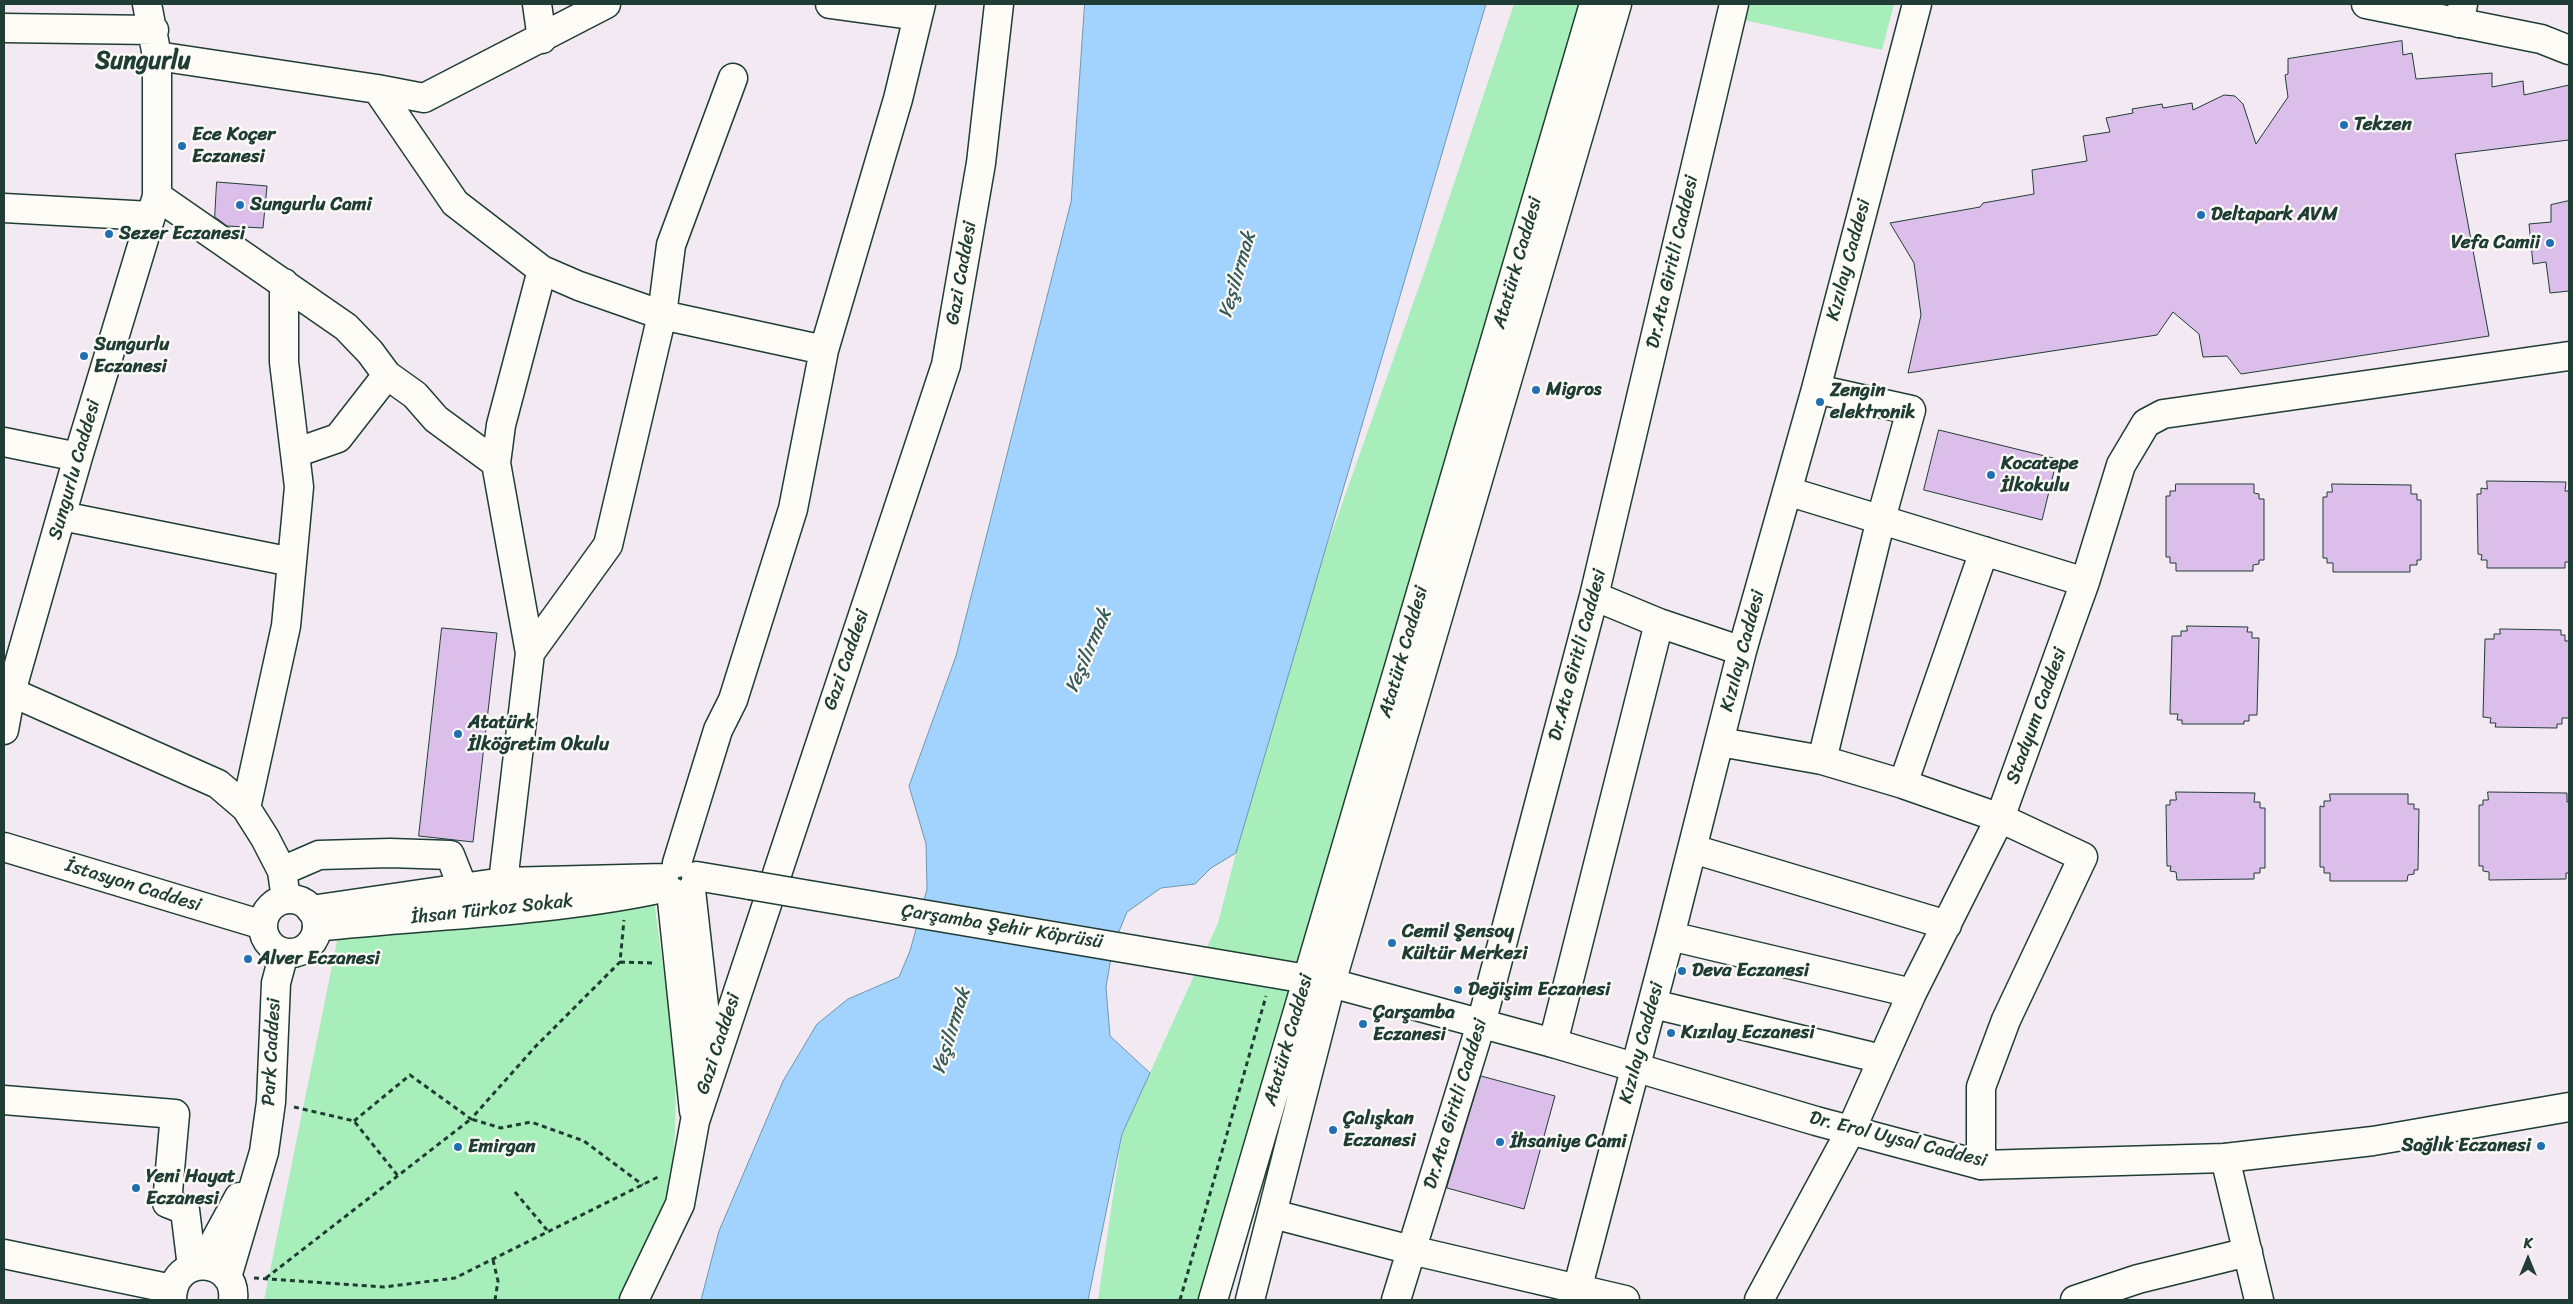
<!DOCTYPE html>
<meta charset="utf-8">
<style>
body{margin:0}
#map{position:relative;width:2573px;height:1304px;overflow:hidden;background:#f3e9f3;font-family:Sriracha,sans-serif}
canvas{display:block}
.frame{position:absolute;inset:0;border:5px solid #1f3d34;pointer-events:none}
.north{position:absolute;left:2503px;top:1234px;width:50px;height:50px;-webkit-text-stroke:4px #fdfcf7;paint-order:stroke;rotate:0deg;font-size:14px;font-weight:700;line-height:20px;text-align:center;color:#1f3d34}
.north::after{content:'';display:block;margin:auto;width:18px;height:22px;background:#1f3d34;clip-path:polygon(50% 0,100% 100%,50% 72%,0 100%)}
</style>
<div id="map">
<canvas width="2573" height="1304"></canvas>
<div class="frame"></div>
<div class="north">K</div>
</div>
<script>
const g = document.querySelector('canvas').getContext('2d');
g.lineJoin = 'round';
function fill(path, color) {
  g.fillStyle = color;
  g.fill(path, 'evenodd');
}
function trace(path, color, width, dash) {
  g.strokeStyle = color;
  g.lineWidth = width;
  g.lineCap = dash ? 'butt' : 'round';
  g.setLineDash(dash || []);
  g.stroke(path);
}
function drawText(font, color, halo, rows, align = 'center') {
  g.font = font + ' Sriracha,sans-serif';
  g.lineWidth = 4.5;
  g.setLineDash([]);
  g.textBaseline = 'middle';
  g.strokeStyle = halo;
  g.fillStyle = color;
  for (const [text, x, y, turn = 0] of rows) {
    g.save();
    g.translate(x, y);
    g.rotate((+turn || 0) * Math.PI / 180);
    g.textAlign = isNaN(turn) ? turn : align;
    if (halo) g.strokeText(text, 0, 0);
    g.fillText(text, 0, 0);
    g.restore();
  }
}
fill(new Path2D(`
 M1514,4H1601L1202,1300H1098L1122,1134L1218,923L1282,673L1426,267Z
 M1749,4H1894L1882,50L1744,20Z
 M654,899C667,1005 694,1126 657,1229C648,1254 632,1277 620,1300H264L345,902Z`), '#a8eeba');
const water = new Path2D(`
 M1085,4H1486L1236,853L1211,868L1195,884L1161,888L1127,912L1113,946L1106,987L1110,1036L1150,1073L1122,1134L1088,1300H701L719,1231L783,1081L817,1024L848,999L899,977L910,951L927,889L926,844L909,786L956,656L1071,202Z`);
fill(water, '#a1d3fe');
trace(water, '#6d97ad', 1);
const building = new Path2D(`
 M2402,41L2403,55L2412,53L2416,79L2492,73V87L2523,81L2524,95L2569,85V140L2455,154L2489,336L2241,374L2227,356L2203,357L2199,334L2173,312L2157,335L1908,373L1921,315L1914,263L1890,223L1980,207L1983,203L2034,194L2032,170L2087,161L2083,136L2110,132L2106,118L2133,113L2132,109L2162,104L2163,108L2192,103L2193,110L2224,95L2235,96L2243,104L2256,144L2288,97L2285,75L2288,74V59Z
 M217,182L267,186L263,228L227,226L215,217Z
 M2569,201V291L2550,293L2546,262L2533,264L2529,224L2551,222V205Z
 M1939,430L2057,459L2042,520L1924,490Z
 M2487,481L2566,482L2565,491H2569V562H2565V568H2487V560H2481L2482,555L2478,554L2477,494H2481V488L2487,489Z
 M2176,484H2254V493L2259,494V499H2264V560H2259V564L2253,565V571H2176V563H2170V557H2166V496H2170V491H2175Z
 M2332,484L2411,485V494H2417V500H2421V560H2417V565H2410V572H2333V563H2327V558H2323V497H2327V492H2332Z
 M2187,626L2248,627L2247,632H2252V638H2259L2257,715H2249V721H2244V724H2182V720H2177L2178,714H2170L2172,636H2181V631H2187Z
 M442,628L497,633L473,842L419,836Z
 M2500,629L2561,630V635H2565V641H2569V718H2562V724H2557V728L2495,727L2496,723H2490L2491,718L2483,717L2485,639H2494V634H2500Z
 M2176,792L2255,793L2254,802H2260V808H2265V868H2260V873H2254V879L2177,880L2176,872L2170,871L2171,866H2167L2166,805H2170V800H2176Z
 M2488,792L2567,793V802H2569V873H2566V879L2489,880V872L2483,871V866H2479V805H2483V800H2488Z
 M2330,794H2408V804H2414V809H2419L2418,870H2414V874L2408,875L2407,881H2330V873H2324V867H2320V806L2324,807V801H2330Z
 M1481,1076L1555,1096L1524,1209L1447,1188Z`);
fill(building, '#dcbeeb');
trace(building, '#1f3d34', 1);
const minor = new Path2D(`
 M537,4L542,39
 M830,4L918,16
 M2459,23L2463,4
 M4,28L154,30
 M157,56L377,89L424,98L606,4
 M377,89L455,203L542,270L579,286L662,315L824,350
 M157,196L346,327L370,352L387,375L415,395L436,419L496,463
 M4,208L151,216
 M1816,389L1911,410L1881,519L1822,760
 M4,442L78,457
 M295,453L338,438L387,375
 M62,516L292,562
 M2085,582L2121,465L2146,423L2163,414L2569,356
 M1594,596L1659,623L1742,651
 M530,653L496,463L501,425L542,270
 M4,692H11L218,784L246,808L265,838L282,871L286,899
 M4,730L11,692L78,457L157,196V56L147,4
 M1720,742L1822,760L1903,784L2000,818L2083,857L2006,1020L1981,1087V1165
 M1903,784L1984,551
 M246,808L286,626L299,487L284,362V283
 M1693,849L1947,925
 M677,863L718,730L733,700L793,509L824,350L898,99L921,4
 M282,871L319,855L390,853L450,855L463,888
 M691,890L710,1060
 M671,891L694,1111
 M311,910L503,882L664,878
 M502,910L503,882L530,653L608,545L662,315L671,245L733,78
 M317,927C427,915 545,912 653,890
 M1670,936L1912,993
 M1653,1004L1882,1059
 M1553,1043L1659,623
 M4,1100L175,1114L167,1203L185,1210L192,1267
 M2225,1158L2259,1300
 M1273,1214L1411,1250L1625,1300
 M4,1254L172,1289
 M634,1300L680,1204L695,1121L946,365L981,163L999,4
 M1396,1300L1481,1024L1594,596L1734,4
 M1577,1300V1290L1670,936L1742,651L1816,389L1917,4
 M1759,1300L1851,1130L1912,993L2000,818L2085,582L1787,491
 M2075,1300L2138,1279L2248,1252`);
const major = new Path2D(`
 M2366,4L2541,39L2569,50
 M4,847L263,925
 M696,876L750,885
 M791,892L1307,979
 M263 926a27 27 0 1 1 54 0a27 27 0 1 1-54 0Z
 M1331,983L1553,1043L1816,1121L1981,1165L2225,1158L2373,1141L2569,1107
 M202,1265L239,1197
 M227,1277L264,1152L271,1102L276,983L284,953
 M172,1300C172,1251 238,1257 233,1300
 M1213,1300L1594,4
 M1250,1300L1331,983L1617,4`);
trace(minor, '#1f3d34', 31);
trace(major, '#1f3d34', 31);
trace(new Path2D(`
 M620,962L654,963
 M294,1107L354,1121L398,1176
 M354,1121L410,1075L471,1119L535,1047L620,962L624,920
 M515,1192L547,1230
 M493,1260L498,1281L495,1300
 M254,1278L384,1287L455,1278L660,1176
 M266,1278L471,1119L501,1128L531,1122L584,1141L643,1185
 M1180,1300L1266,996`), '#1f3d34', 3, [5, 4]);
trace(minor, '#fdfcf7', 28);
trace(major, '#fdfcf7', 28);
const majorBridge = new Path2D(`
 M750,885L791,892`);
trace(majorBridge, '#1f3d34', 31, []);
trace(majorBridge, '#fdfcf7', 28);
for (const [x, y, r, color] of [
 [2344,125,5,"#1f6fb2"],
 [182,146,5,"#1f6fb2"],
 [240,205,5,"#1f6fb2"],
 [2201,215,5,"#1f6fb2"],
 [109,234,5,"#1f6fb2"],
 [2550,243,5,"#1f6fb2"],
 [84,356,5,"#1f6fb2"],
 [1536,390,5,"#1f6fb2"],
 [1820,402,5,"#1f6fb2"],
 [1991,475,5,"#1f6fb2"],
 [458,734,5,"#1f6fb2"],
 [1392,943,5,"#1f6fb2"],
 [248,959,5,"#1f6fb2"],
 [1682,971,5,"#1f6fb2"],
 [1458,990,5,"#1f6fb2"],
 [1363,1024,5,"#1f6fb2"],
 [1671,1033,5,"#1f6fb2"],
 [1333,1130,5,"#1f6fb2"],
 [1500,1142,5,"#1f6fb2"],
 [2541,1146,5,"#1f6fb2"],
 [458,1147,5,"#1f6fb2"],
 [136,1188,5,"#1f6fb2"]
]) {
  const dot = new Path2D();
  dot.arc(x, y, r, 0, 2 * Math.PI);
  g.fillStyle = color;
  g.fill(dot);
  trace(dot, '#fdfcf7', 2);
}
drawText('bold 19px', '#1f3d34', '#fdfcf7', [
 ["Tekzen",2354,125],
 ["Ece Koçer",192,135],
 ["Eczanesi",192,157],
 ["Sungurlu Cami",250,205],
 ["Deltapark AVM",2211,215],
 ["Sezer Eczanesi",119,234],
 ["Vefa Camii",2540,243,"right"],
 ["Sungurlu",94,345],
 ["Eczanesi",94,367],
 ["Migros",1546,390],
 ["Zengin",1830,391],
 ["elektronik",1830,413],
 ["Kocatepe",2001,464],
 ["İlkokulu",2001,486],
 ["Atatürk",468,723],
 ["İlköğretim Okulu",468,745],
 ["Cemil Şensoy",1402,932],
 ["Kültür Merkezi",1402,954],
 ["Alver Eczanesi",258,959],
 ["Deva Eczanesi",1692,971],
 ["Değişim Eczanesi",1468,990],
 ["Çarşamba",1373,1013],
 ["Eczanesi",1373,1035],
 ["Kızılay Eczanesi",1681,1033],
 ["Çalışkan",1343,1119],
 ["Eczanesi",1343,1141],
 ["İhsaniye Cami",1510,1142],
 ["Sağlık Eczanesi",2531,1146,"right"],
 ["Emirgan",468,1147],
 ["Yeni Hayat",146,1177],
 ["Eczanesi",146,1199]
], 'left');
drawText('19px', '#1f3d34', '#fdfcf7', [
 ["Kızılay Caddesi",1849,260,-75],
 ["Dr.Ata Giritli Caddesi",1673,262,-77],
 ["Atatürk Caddesi",1518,263,-74],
 ["Gazi Caddesi",962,273,-80],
 ["Sungurlu Caddesi",75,470,-74],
 ["Kızılay Caddesi",1743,651,-75],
 ["Atatürk Caddesi",1404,652,-74],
 ["Dr.Ata Giritli Caddesi",1578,655,-75],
 ["Gazi Caddesi",847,660,-71],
 ["Stadyum Caddesi",2037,716,-70],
 ["İstasyon Caddesi",133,886,17],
 ["İhsan Türkoz Sokak",492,910,-6],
 ["Çarşamba Şehir Köprüsü",1002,927,9],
 ["Atatürk Caddesi",1289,1040,-74],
 ["Kızılay Caddesi",1642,1043,-75],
 ["Gazi Caddesi",719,1044,-72],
 ["Park Caddesi",272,1052,-87],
 ["Dr.Ata Giritli Caddesi",1456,1104,-73],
 ["Dr. Erol Uysal Caddesi",1898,1140,14]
]);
drawText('italic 20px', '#395b5c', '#fdfcf7', [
 ["Yeşilırmak",1238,275,-74],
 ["Yeşilırmak",1089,651,-67],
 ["Yeşilırmak",952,1031,-73]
]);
drawText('bold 24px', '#1f3d34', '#fdfcf7', [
 ["Sungurlu",143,62]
]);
</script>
